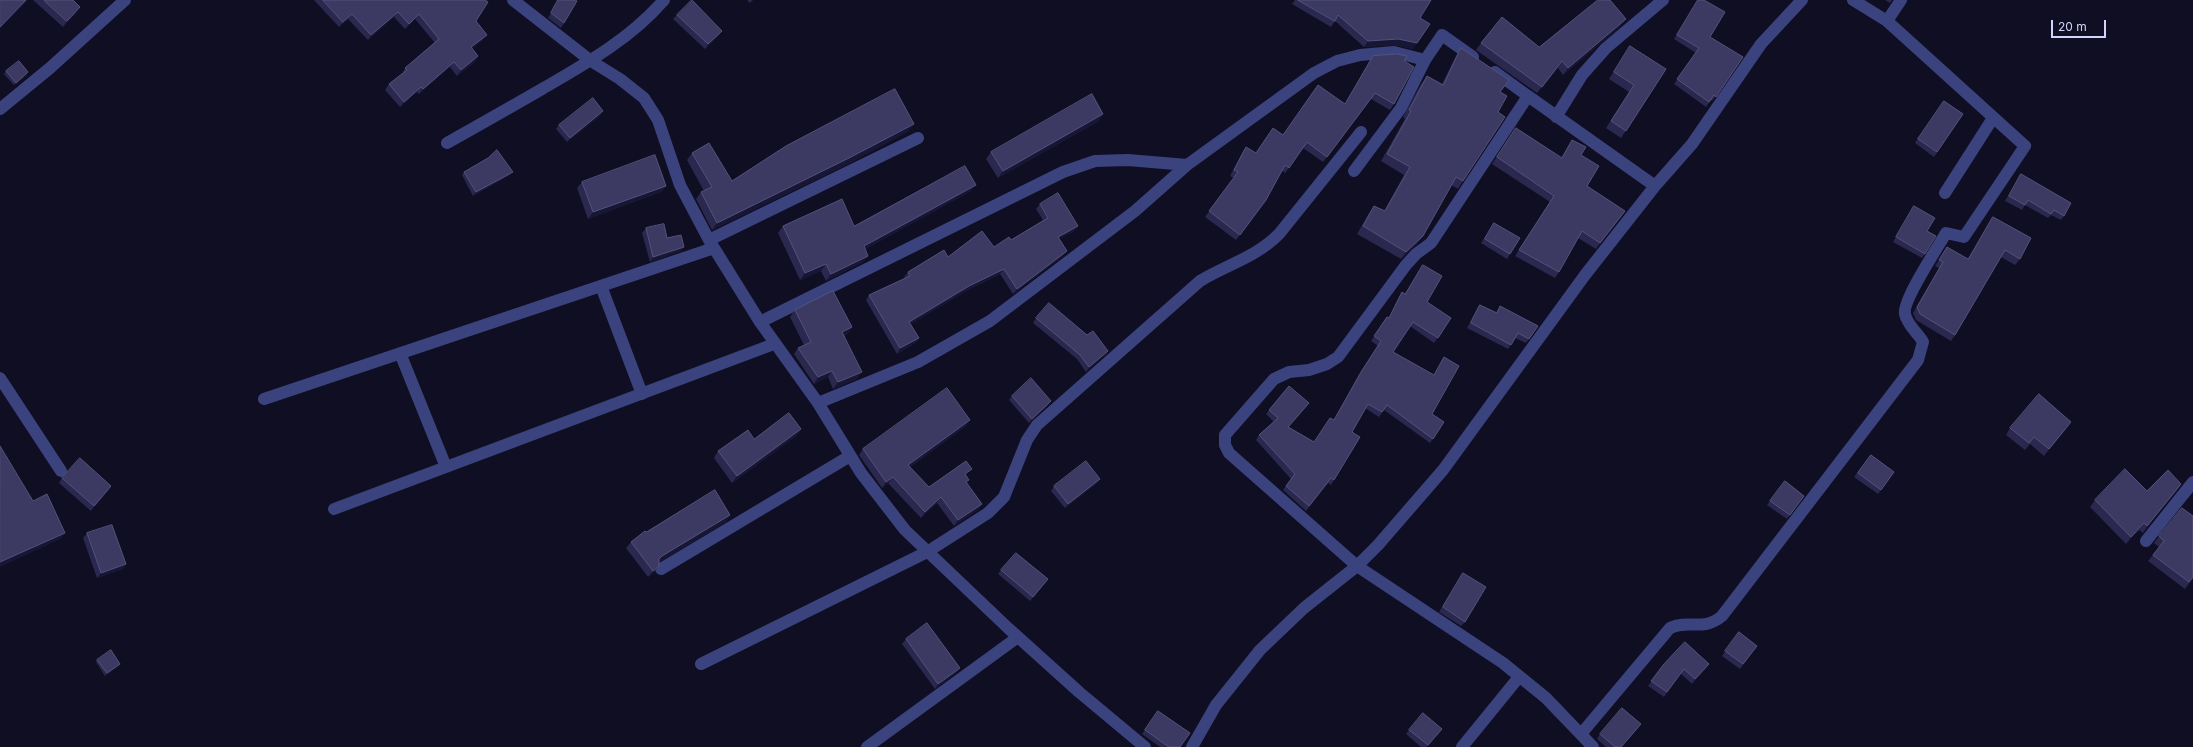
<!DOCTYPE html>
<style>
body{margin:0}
#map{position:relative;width:2193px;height:747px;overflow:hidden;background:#0f0e22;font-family:Inter,sans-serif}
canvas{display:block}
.scale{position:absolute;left:2051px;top:20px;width:55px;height:18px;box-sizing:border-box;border:2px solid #d1d3fd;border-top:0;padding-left:5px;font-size:12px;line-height:14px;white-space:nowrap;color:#d1d3fd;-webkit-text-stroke:3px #0f0e22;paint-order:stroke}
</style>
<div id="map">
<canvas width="2193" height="747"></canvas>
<div class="scale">20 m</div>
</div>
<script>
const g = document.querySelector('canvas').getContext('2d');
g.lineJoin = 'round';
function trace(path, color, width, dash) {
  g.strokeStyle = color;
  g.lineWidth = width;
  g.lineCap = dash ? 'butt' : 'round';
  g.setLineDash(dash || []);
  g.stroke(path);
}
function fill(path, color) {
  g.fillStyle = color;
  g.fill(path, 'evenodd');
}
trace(new Path2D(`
 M513,0L591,61L620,79L644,98L658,120L680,185L709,240L760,322L818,403L861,473L905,530L1008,628L1079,692L1145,747
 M1853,0L1887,21
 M1495,72L1528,96
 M0,109L50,68L125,0
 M1556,117L1582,75L1606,48L1663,0
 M447,143C479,125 511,107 542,89C587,63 630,39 664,0
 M1354,171L1401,108L1425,60
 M1655,186L1692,144L1761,44L1802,0
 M1945,193L1993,118
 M709,240L918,138
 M601,286L642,394
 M760,322L1063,172L1095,161L1128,160L1187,165
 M400,353L446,467
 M0,378L61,471
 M264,399L714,248
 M818,403L918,362L990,321L1135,211L1187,165L1314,73L1337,61L1360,55L1394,52L1425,60L1442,35L1473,57
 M334,509L774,344
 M2146,541L2193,482
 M661,569L850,456
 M701,664L927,552L988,513L1004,497L1027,440L1037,425L1200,281C1228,264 1255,258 1279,234L1361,132
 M1581,734L1670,628C1689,619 1703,632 1722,616L1918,360L1923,342C1918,333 1907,325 1905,314C1902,301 1938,247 1946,233L1964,237L2025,146L1887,21L1901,0
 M867,747L1018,637
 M1192,747L1216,705L1260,650L1304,608L1357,566L1378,545L1443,470L1585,275L1655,186L1528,96L1431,243L1416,254L1406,265L1338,357L1327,364L1309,370L1289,372L1274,379L1225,435V445L1229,453L1357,566L1503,663L1546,698L1593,747
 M1462,747L1519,677`), '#3b437f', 12);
fill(new Path2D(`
 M33,0H73L76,13L63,27Z
 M314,0H485L476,21L483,40L472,49L475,62L457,76L450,67L419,94L417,92L400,107L385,90L389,84L402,74L405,68L435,43L415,19L405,29L394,17L368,40L348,19L339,27Z
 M558,0H575L564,23L561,28L548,18Z
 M747,0H753L750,3Z
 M1295,0H1431L1420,18L1413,49L1394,45L1364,47L1335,21L1331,27L1292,4Z
 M1698,0L1710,37L1743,57L1712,101L1711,100L1706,107L1674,84L1696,53L1674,39Z
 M1885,0H1892L1890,3Z
 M677,15L722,31L719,35L705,49L673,19Z
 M1621,26L1563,75L1558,68L1537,93L1476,50L1481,43L1539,47Z
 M1630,46L1666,69L1621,138L1606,128L1629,92L1609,79Z
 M1461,48L1500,93L1498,112L1463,181L1458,189L1451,185L1417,244L1401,259L1357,234L1369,213L1374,206L1384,211L1404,175L1381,161L1405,119L1403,117L1421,84L1427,76L1442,84L1456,56Z
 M1373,56L1404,61L1394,104L1390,110L1371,99L1323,162L1303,148L1285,173L1282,171L1266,200L1236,240L1205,217L1234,178L1230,176L1242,153L1246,147L1256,153L1283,135L1345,104L1369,62Z
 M6,71L27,75L14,85L4,74Z
 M1944,101L1963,114L1934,157L1915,143Z
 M600,116L567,142L556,129L559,125Z
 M1099,121L998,178L986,159L991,152Z
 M1516,128L1561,158L1572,140L1581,155L1587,186L1625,211L1596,249L1578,238L1559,272L1555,278L1515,256L1550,202L1492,164Z
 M909,131L844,166L712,230L696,199L701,192L704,191L687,160L692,153L732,181Z
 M464,172L510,175L473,196L462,175Z
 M2021,174L2064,216L2061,220L2051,215L2048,218L2025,205L2022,210L2005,201Z
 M582,182L666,186L661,192L588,219L577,188Z
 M971,191L865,249L868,256L863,262L826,281L821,271L800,280L778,233L783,226H854Z
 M1040,204L1074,231L1059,239L1063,256L1013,294L1000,274L966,291L911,324L919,338L915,343L897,354L866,300L869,295L905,278L904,277L908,272L948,257L994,247L1011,240L1043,220L1036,209Z
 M1914,206L1927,231L1925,254L1922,258L1893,242Z
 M1993,217L2020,259L2015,265L2001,257L1955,335L1951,341L1916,320L1913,313L1939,268L1935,266L1947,247L1968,259L1989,223Z
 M1494,223L1510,254L1507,259L1481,243Z
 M646,228L667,238L684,247L681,251L650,262L642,233Z
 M1423,265L1427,302L1451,318L1434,343L1410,326L1393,352L1434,375L1444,357L1432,414L1444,422L1430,443L1384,410L1379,417L1365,408L1352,432L1334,480L1331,485L1328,483L1306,511L1283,490L1291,479L1256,440L1259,435L1274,422L1266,414L1269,410L1309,403L1289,427L1314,442L1334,420L1358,377L1378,346L1371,341L1387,317L1389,318L1399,297L1402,292L1405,294Z
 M1480,305L1496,313L1500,306L1538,326L1526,343L1515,338L1508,349L1467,328L1477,309Z
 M795,310L852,327L847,334L844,336L857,379L833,389L828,377L814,384L794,354L798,348L804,345L790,317Z
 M1036,318L1087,335L1108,351L1105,355L1086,372L1077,359L1033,323Z
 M1012,396L1048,405L1029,423L1009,400Z
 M966,426L910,467L929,487L967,475L966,476L967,484L982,504L978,510L954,526L937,503L921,518L888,483L882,488L859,455L863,449Z
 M2010,428L2066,429L2044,456L2030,444L2025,450L2006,435Z
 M801,429L796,436L732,483L714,458L718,451L754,439Z
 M1871,455L1894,472L1878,494L1854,477Z
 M62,478L111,486L108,491L91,511L59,483Z
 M1100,479L1097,483L1065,508L1051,491L1054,486Z
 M1785,481L1804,496L1787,519L1767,505Z
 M2181,484L2143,533L2139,530L2126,544L2090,507L2095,500Z
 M730,515L726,522L659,562L654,572L648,577L626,548L631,542L646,532Z
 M2193,516V578L2185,589L2148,561L2159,547L2154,543L2159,536Z
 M87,533L126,564L123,569L97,578L83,538Z
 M1001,570L1048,579L1030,601L998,574Z
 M1463,573L1465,622L1461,626L1439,612Z
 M1739,632L1757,646L1740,669L1722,656Z
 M906,639L960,668L956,673L935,689L902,644Z
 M97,660L119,666L105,676L96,662Z
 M1664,664L1706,668L1692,684L1680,673L1664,697L1648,686Z
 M1158,711L1180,747H1160L1142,734Z
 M1641,724L1622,747H1606L1597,739L1600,734Z
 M1442,729L1427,747H1421L1406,734L1409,730Z`), '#2a284f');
fill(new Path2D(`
 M26,0H28L0,29V27Z
 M80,7L76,13L63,27L67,21Z
 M398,12L394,17L368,40L371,35Z
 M352,14L348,19L339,27L343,22Z
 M419,14L415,19L405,29L409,24Z
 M1626,19L1621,26L1563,75L1568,68Z
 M1430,24L1413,49L1394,45L1364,47L1368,41Z
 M722,31L719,35L705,49L708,44Z
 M487,35L483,40L468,53L471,47Z
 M478,56L475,62L457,76L461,70Z
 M1562,61L1558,68L1537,93L1542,87Z
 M454,62L450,67L419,94L423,89Z
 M28,72L27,75L14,85L16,83Z
 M421,87L417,92L400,107L404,102Z
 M603,111L600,116L567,142L570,138Z
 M1103,114L1099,121L998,178L1003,171Z
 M914,124L909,131L844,166L712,230L717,223Z
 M513,172L510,175L473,196L476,192Z
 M976,185L971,191L859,253L864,246Z
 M666,186L661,192L588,219L593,212Z
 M1625,211L1621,217L1596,249L1600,243Z
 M1078,226L1074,231L1054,242L1058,237Z
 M1423,236L1417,244L1401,259L1406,252Z
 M684,247L681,251L650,262L653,257Z
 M1067,251L1063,256L1013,294L1017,289Z
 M868,256L863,262L826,281L831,274Z
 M826,264L821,271L800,280L805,273Z
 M1004,269L1000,274L966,291L906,327L909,322L969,286Z
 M852,327L847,334L837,339L842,332Z
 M919,338L915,343L897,354L900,348Z
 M1108,351L1105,355L1086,372L1089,367Z
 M832,371L828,377L814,384L818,377Z
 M862,372L857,379L833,389L838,382Z
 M1051,401L1048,405L1029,423L1032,419Z
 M1309,403L1306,407L1285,432L1288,427Z
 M970,420L966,426L904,471L908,465Z
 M2071,422L2066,429L2044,456L2049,449Z
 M801,429L796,436L732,483L737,476Z
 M893,477L888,483L882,488L886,482Z
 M1100,479L1097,483L1065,508L1068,504Z
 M2181,484L2177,491L2143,533L2147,526Z
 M111,486L108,491L91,511L94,506Z
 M941,497L937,503L921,518L925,512Z
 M982,504L978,510L954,526L958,520Z
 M730,515L726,522L657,563L659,559L662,556Z
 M2144,523L2139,530L2126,544L2131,537Z
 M65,533L61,539L0,567V562Z
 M126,564L123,569L97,578L101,573Z
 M659,566L654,572L648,577L653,571Z
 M120,664L119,666L105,676L107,673Z
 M1709,664L1706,668L1692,684L1695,679Z
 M960,668L956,673L935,689L938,684Z
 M1641,724L1622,747H1621Z`), '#171635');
const building = new Path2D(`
 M0,0H26L0,27Z
 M44,0H73L80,7L67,21Z
 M323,0H485L488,2L476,21L487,35L471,47L478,56L461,70L454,62L423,89L421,87L404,102L389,84L407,70L405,68L439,39L419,14L409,24L398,12L371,35L352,14L343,22Z
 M558,0H575L577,1L564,23L551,13Z
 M692,0L722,31L708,44L677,15Z
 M1298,0H1431L1420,18L1430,24L1417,43L1398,39L1368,41L1338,15L1335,21Z
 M1598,0H1610L1626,19L1568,68L1562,61L1542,87L1481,43L1502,17L1539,47Z
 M1698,0H1704L1725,12L1710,37L1743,57L1716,97L1714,95L1709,102L1677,79L1699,48L1677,35Z
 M1630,46L1666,69L1626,131L1611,121L1634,85L1614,72Z
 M1461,48L1509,80L1500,92L1507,96L1498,112L1505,117L1463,181L1456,177L1423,236L1406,252L1363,226L1374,206L1385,211L1410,167L1387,154L1411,111L1409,110L1427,76L1443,85Z
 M1397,54L1407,56L1404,61L1414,67L1394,104L1375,93L1327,157L1307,142L1289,168L1285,165L1266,200L1240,235L1209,211L1238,172L1234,170L1246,147L1256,153L1273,128L1283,135L1318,85L1345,104L1373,56Z
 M19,61L28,72L16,83L6,71Z
 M895,89L914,124L849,158L717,223L701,192L712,187L692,153L709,143L732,181L786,146Z
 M1092,94L1103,114L1003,171L991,152Z
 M593,98L603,111L570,138L559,125Z
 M1944,101L1963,114L1937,152L1918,139Z
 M1516,128L1562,158L1572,140L1586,147L1581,155L1599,166L1587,186L1625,211L1600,243L1582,231L1559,272L1519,250L1554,196L1497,157Z
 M497,150L513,172L476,192L464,172L488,158Z
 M655,155L666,186L593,212L582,182Z
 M965,166L976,185L864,246L868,256L831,274L826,264L805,273L783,226L842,199L854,226Z
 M2021,174L2071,203L2064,216L2054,210L2051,214L2028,200L2025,205L2009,196Z
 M1058,193L1078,226L1058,237L1067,251L1017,289L1004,269L969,286L909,322L919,338L900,348L869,295L910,276L908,272L944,250L948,257L982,231L994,247L1009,237L1011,240L1048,218L1040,204Z
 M1914,206L1935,218L1927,231L1936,236L1925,254L1896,237Z
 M1993,217L2031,238L2020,259L2005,250L1955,335L1920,314L1917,307L1943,262L1939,260L1947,247L1968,259Z
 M1494,223L1520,238L1510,254L1485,239Z
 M664,224L667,238L681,235L684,247L653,257L646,228Z
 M1423,265L1442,276L1427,302L1451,318L1438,338L1413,322L1393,352L1434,375L1444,357L1459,366L1432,414L1444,422L1433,439L1387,405L1382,412L1368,404L1352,432L1360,437L1334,480L1331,478L1309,506L1286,486L1295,474L1259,435L1278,418L1269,410L1289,386L1309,403L1288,427L1314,442L1330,418L1334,420L1361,372L1381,341L1374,336L1387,317L1389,318L1402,292L1405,294Z
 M833,291L852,327L842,332L862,372L838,382L832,371L818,377L798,348L811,342L795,310Z
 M1049,303L1087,335L1093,331L1108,351L1089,367L1080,355L1036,318Z
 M1480,305L1497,313L1500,306L1538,326L1529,339L1518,333L1511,345L1471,323Z
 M1031,378L1051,401L1032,419L1012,396Z
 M947,388L970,420L908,465L929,487L966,461L972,469L965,474L969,480L966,482L982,504L958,520L941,497L925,512L893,477L886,482L863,449Z
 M2039,394L2071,422L2049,449L2034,437L2029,443L2010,428Z
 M789,413L801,429L737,476L718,451L748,430L754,439Z
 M0,446L33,501L47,494L65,533L0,562Z
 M1871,455L1894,472L1881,490L1858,473Z
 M80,458L111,486L94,506L62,478Z
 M1086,461L1100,479L1068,504L1054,486Z
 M2125,469L2147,491L2168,470L2181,484L2147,526L2144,523L2131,537L2095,500Z
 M1785,481L1804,496L1790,515L1770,501Z
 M715,490L730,515L662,556L659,559V566L653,571L631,542L645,531L646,532Z
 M2182,508L2193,516V577L2189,582L2153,555L2164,541L2159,536Z
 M112,525L126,564L101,573L87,533Z
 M1016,553L1048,579L1033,597L1001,570Z
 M1463,573L1486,587L1465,622L1443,607Z
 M927,623L960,668L938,684L906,639Z
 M1739,632L1757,646L1743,664L1725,651Z
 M1685,642L1709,664L1695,679L1684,669L1667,692L1651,681L1664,664Z
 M111,650L120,664L107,673L97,660Z
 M1622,708L1641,724L1621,747H1615L1600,734Z
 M1158,711L1190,733L1180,747H1169L1145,730Z
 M1423,713L1442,729L1428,745L1409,730Z`);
fill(building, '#3c3a62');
trace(building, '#53527a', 1);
</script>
